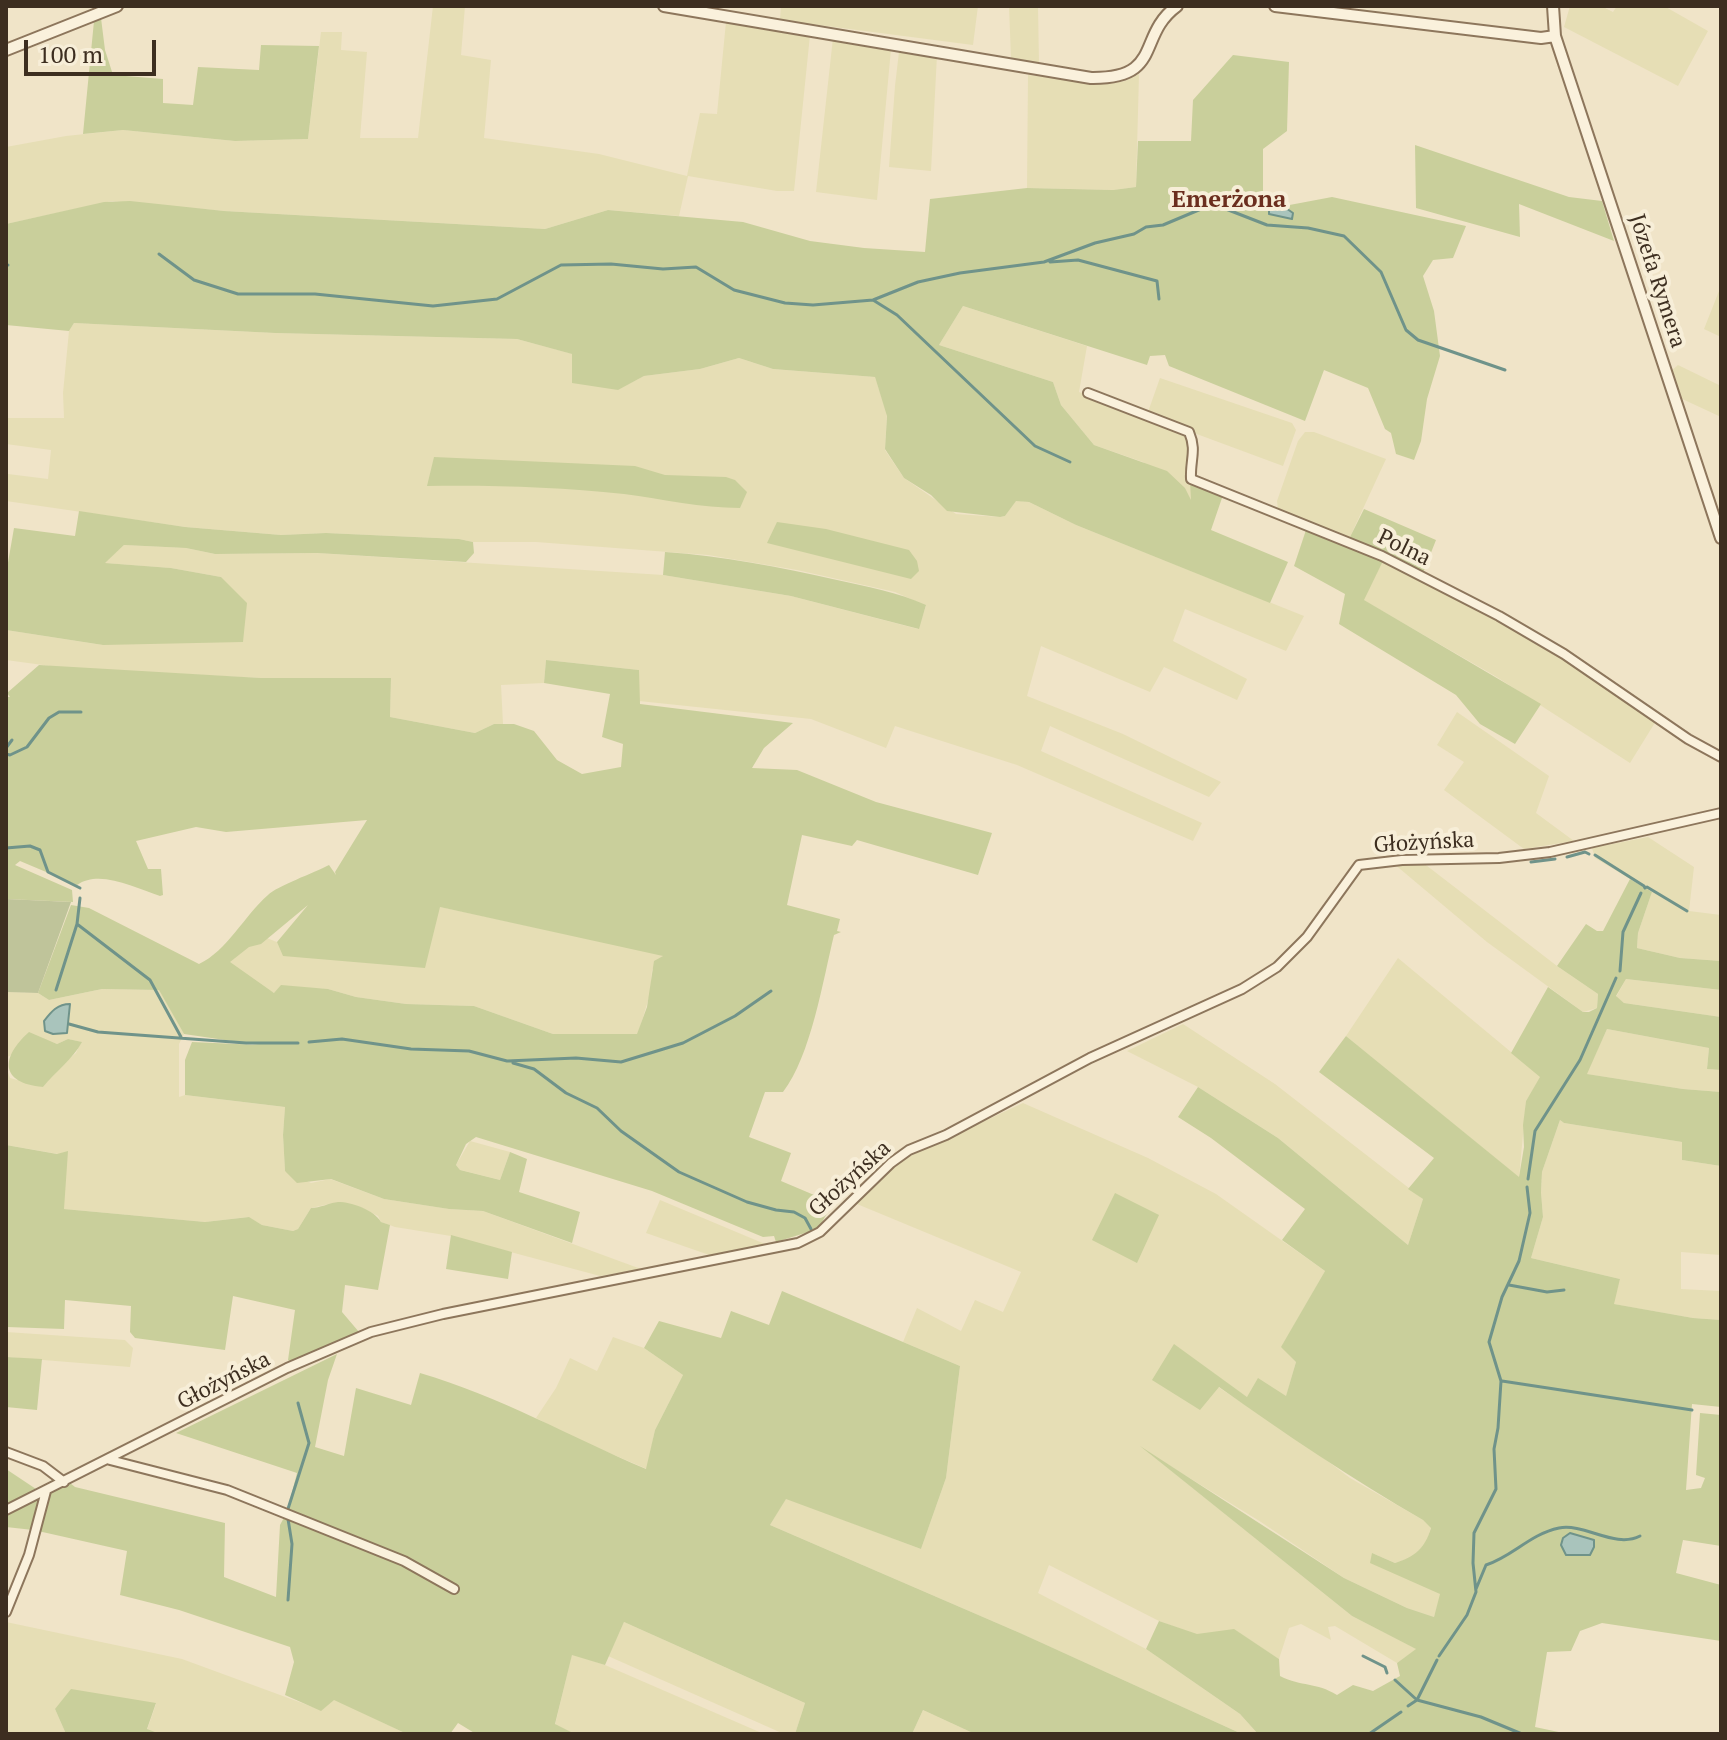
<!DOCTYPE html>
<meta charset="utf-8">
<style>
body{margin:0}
#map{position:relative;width:1727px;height:1740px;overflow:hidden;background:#f0e4c8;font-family:"PT Serif",serif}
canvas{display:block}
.frame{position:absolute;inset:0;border:8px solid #3d2e20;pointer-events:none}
.scale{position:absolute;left:24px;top:40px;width:132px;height:36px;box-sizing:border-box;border:4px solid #3d2e20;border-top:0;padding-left:10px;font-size:24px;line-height:28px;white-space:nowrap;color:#3d2e20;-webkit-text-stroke:6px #f7eed8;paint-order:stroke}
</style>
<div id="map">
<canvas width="1727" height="1740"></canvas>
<div class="frame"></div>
<div class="scale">100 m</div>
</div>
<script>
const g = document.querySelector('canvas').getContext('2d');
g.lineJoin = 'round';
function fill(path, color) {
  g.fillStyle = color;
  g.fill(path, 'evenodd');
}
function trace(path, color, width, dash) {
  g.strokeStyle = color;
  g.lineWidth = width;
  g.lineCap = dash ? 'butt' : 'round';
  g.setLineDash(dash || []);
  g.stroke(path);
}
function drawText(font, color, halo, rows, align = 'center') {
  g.font = font + ' "PT Serif",serif';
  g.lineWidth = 8;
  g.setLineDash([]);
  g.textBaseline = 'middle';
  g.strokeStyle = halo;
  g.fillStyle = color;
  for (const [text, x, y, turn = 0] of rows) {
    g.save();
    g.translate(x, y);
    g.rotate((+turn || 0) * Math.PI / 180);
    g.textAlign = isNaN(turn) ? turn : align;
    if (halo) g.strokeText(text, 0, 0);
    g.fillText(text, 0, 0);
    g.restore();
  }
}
fill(new Path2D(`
 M433,6H465L461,55L491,60L484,138L599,154L687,176L700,113L717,114L726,22L810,35L794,191H777L688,176L679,216L608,210L545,229L224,211L112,201L6,224V147L66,136L123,130L235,141L308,139L321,32H342L341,50L367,52L360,138H418Z
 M781,6H978L973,45L780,20Z
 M1009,6H1038L1039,64L1011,58Z
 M1570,6H1601L1613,12L1617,6H1664L1708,31L1678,86L1564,27Z
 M833,38L891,49L877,200L816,192Z
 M903,48L937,55L931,171L889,167L895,86L899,52Z
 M1139,74L1136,187L1113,190L1027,188L1028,75L1107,84L1125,81Z
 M1721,286V337L1704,329Z
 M963,306L1087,346L1079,392L1186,434L1189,438L1192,502L1143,462L1094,445L1061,405L1053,382L939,345Z
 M74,323L275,333L517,339L573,354L617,390L644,376L700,369L739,358L773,369L875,377L887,413L885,450L889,456L904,478L956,514L1000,517L1005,516L1016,500L1029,502L1076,525L1304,616L1286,651L1185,609L1173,641L1247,679L1237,700L1164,667L1150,692L1041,646L1027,696L1123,734L1221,782L1209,797L1050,726L1041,751L1202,823L1193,841L1017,765L895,726L886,748L811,719L639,701V670L546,660L544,683L501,685L503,724H494L475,733L390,717L391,678H261L65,668L6,660V630L103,645L221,577L171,568L104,563L124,545L186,548L215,554L317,553L663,575L791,596L918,629L926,606L895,592L797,570L708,555L536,542H473L459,539L326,533L281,535L185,527L6,501L8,474L48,479L51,450L6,444V418H64L63,393L69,331Z
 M1678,365L1721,386V417L1678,397L1670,372Z
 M1160,378L1292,423L1296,430L1283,466L1194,433L1190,429L1148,412Z
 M1305,432H1314L1386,459L1349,539L1278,510L1277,501L1298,441Z
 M1383,561L1530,638L1656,721L1630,763L1495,676L1363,600Z
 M1457,712L1549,776L1536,813L1574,841L1524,849L1444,790L1464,762L1437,745Z
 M1648,837L1694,867L1689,911L1721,915V961L1680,958L1637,948L1638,933L1652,892L1595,858L1592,848Z
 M1422,862L1557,966L1598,994L1597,1008L1583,1012L1487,942L1393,863Z
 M436,906L664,955L652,970L650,994L638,1034H553L474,1006L406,1004L356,997L328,989L306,988L274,993L217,965L262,936L306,954Z
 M1398,958L1541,1077L1526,1101L1519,1178L1346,1036Z
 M1626,979L1721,990V1017L1624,1003L1616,997Z
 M102,989L160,990L184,1034L179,1044V1097L185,1095L285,1107L283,1136L285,1171L311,1183L330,1179L384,1199L449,1209L483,1211L641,1269L600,1276L451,1236L395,1227L381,1222L378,1216L360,1207L338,1202L311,1208L298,1229L293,1231L262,1225L248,1217L205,1222L64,1209L58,1154L6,1145V1067L10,1078L43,1087L59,1067L76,1053L81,1042L68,1039L57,1044L46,1040L7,1057L6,1067V992L38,993L49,1000Z
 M1183,1024L1275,1084L1423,1199L1408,1245L1278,1138L1198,1087L1127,1051Z
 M1607,1029L1709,1048L1707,1069L1721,1070V1092L1683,1089L1586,1074Z
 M1023,1103L1148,1158L1216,1194L1325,1271L1282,1347L1296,1362L1286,1397L1248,1398L1174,1345L1218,1387L1305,1444L1350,1478L1423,1520L1431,1527L1427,1541L1413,1557L1395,1563L1372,1553L1441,1594L1434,1617L1407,1608L1344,1578L1261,1522L1149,1453L1352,1616L1417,1649L1397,1663L1335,1626L1328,1627L1331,1640L1301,1624L1289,1628L1279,1659L1234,1630L1197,1635L1159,1621L1049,1565L1038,1593L1146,1649L1240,1714L1258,1734H1242L1013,1630L770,1525L786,1498L921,1549L946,1478L960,1366L903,1342L917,1308L961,1331L975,1300L1003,1312L1021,1272L857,1204L890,1171L910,1156Z
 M1560,1120L1564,1123L1682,1142V1160L1721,1166V1255L1681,1252V1289L1721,1291V1320L1693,1318L1613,1304L1620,1279L1531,1258L1543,1217L1541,1192L1542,1172Z
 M470,1141L510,1152L500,1180L460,1170L456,1165Z
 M660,1200L765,1244L715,1257L646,1233Z
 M6,1332L125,1340L133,1348L130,1367L6,1357Z
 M613,1337L644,1348L683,1375L655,1430L647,1469L581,1441L536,1418L556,1388L570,1358L597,1371Z
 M6,1622L182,1659L321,1710L334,1699L407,1734H160L147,1730L156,1704L55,1709L66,1734H6Z
 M624,1622L805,1703L795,1734H784L608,1656Z
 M572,1654L605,1665L764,1734H575L555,1725Z
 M923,1710L975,1734H912Z`), '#e6deb5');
fill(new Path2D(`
 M101,18L105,50L113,75L163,79V103L193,105L198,67L259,70L261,45L319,46L308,139L235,141L123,130L83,134L94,21Z
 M1233,55L1289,62L1287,131L1263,149V210L1332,197L1466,226L1453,258L1433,260L1423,276L1434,311L1440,356L1427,399L1421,441L1414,460L1396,454L1391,433L1385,429L1368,388L1324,370L1305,421L1169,366L1165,355L1150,356L1147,365L963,306L939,345L1053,382L1061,405L1094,445L1167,471L1185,488L1191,500L1190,481L1223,495L1211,530L1288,562L1270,603L1076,525L1029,502L1016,501L1005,516L1000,517L947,511L931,495L904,478L885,449L887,416L875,377L773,369L739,358L700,369L644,376L618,390L572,383V354L517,339L275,333L74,323L69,331L6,325V224L104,202L130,201L224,211L545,229L608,210L743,222L810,241L864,248L925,252L930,199L1027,188L1113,190L1136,187L1138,141H1191L1193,100Z
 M1415,145L1569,197L1602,201L1614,241L1519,204L1520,237L1416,208Z
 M434,457L635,466L665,475L726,477L735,480L747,492L740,508C701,508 663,499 624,494C559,487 492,485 427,486Z
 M1364,509L1436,540L1423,573L1349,539Z
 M79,511L185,527L281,535L326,533L459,539L473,542L474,553L466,562L317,553L215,554L186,548L124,545L105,563L171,568L221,577L247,603L243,642L103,645L6,630V574L14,528L75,536Z
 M777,522L826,529L909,550L917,561L919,571L911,579L767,543Z
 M1307,527L1383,561L1364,600L1541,704L1515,744L1480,724L1456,695L1339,624L1345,594L1294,566Z
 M665,552C723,556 780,567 837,580C868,587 897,592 926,605L919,629L791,596L663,575Z
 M546,660L639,670L640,704L793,723L764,748L752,768L797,770L876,802L992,833L978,875L857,840L852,846L802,835L787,905L840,919L837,931L841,932L834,935C823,980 811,1056 783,1092H765L749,1137L791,1153L781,1181L833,1203L818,1229L776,1242L774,1236L763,1237L652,1191L476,1137L466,1144L456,1165L460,1170L500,1180L510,1152L527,1159L519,1192L580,1212L572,1243L483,1211L449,1209L384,1199L331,1179L297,1183L285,1171L283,1135L285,1107L185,1095V1060L192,1042L259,1045L184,1034L159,990L102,989L49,1000L38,993L71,905L89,908L199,964C227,951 244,916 268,895C277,886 314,873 329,865L336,875L335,872L367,820L226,832L196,827L136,841L148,869H161L163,895L160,896C135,888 100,869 77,885L20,861L15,865L72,890L73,902L6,899V697H10L7,693L39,665L261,678H391L390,717L475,733L494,724H514L534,731L557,760L582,774L621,767L623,744L602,737L610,694L544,683ZM308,905L277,942L283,956L425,968L440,907L663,956L654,961L647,1007L637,1034H553L474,1006L406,1004L356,997L328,989L281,985L274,993L230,962L249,947L261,944Z
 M1630,879L1652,892L1638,933L1637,948L1680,958L1721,961V990L1626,979L1616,996L1624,1003L1721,1017V1070L1707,1069L1709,1048L1607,1029L1587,1074L1683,1089L1721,1092V1166L1682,1160V1142L1564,1123L1560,1120L1542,1172L1541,1192L1543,1217L1531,1258L1620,1279L1614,1304L1693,1318L1721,1320V1407L1692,1404L1686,1490L1701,1488L1705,1478L1696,1475L1700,1413L1721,1415V1546L1683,1540L1676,1573L1721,1585V1641L1602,1623L1580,1631L1571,1651L1547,1652L1535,1727L1568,1734H1258L1240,1714L1146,1649L1159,1621L1197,1634L1234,1629L1279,1659L1280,1676C1302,1687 1316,1682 1337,1695L1353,1685L1373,1691L1400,1676L1397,1663L1416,1649L1352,1616L1140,1446L1344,1578L1407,1608L1434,1617L1440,1594L1370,1563L1372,1553L1395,1563C1415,1557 1425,1548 1431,1528L1423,1520C1352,1479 1285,1434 1219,1387L1200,1410L1152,1380L1174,1344L1247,1397L1258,1378L1286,1396L1296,1362L1281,1347L1325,1271L1282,1240L1305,1209L1211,1138L1178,1117L1198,1087L1278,1138L1408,1245L1423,1199L1408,1189L1434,1158L1319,1072L1346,1036L1519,1177L1524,1147L1523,1125L1526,1101L1540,1077L1511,1053L1548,987L1583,1012H1589L1597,1008L1598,994L1557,966L1586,924L1597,931H1603Z
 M29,1032L57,1044L68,1039L82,1042C73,1059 55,1072 43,1087C0,1083 0,1058 29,1032Z
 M6,1145L57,1154L68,1151L64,1209L205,1222L249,1217L262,1225L293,1231L298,1229L311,1208C320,1208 329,1203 338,1202C352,1202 374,1210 381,1222L390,1225L378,1290L345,1285L342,1312L359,1332L291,1362L288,1360L295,1310L233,1296L225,1350L135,1338L130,1332L131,1306L65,1300L64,1329L7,1327Z
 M1115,1193L1159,1215L1137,1263L1092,1240Z
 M451,1235L512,1252L508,1279L446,1269Z
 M782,1291L960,1366L946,1478L921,1549L786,1499L770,1525L1020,1633L1242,1734H975L923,1710L912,1734H795L805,1703L624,1622L605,1665L572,1655L555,1724L575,1734H476L458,1723L450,1734H407L334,1700L321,1711L285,1695L294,1662L290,1647L179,1610L120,1595L127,1551L38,1531L49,1494L70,1483L75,1487L225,1523L224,1577L276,1597L280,1525L287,1512L297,1473L176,1433L337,1354L328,1380L315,1447L344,1456L356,1388L411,1405L420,1373C499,1396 571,1437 646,1469L655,1430L683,1375L644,1348L659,1321L721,1338L731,1311L769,1325Z
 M6,1357L42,1359L37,1410L6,1407Z
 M6,1469L36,1489L6,1504Z
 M38,1499L39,1505L33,1530L6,1527V1515Z
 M71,1689L156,1703L147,1729L160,1734H66L55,1709Z`), '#c9cf9b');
fill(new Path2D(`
 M6,899L71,902L38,993L6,992Z`), '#bfc49a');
const water = new Path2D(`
 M1273,199L1293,213L1292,219L1269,214V206Z
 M70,1004L67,1033L53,1034L45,1031L44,1021C51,1012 57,1004 70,1004Z
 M1570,1533L1594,1540V1547L1590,1555H1566L1561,1545L1563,1538Z`);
fill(water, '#a9c4bc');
trace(water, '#6f938a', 2);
trace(new Path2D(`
 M159,254L194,280L238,294H315L433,306L497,299L561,265L611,264L663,269L696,267L734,290L785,303L813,305L873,300L918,282L960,273L1044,262L1095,243L1134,234L1146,227L1163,225L1213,204L1267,225L1308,228L1344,236L1381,272L1406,330L1418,340L1505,370
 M1050,262L1078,260L1157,281L1159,299
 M6,265H8
 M873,300L897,315L1035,446L1070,462
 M6,748L12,740
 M6,754L10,755L27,747L49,718L59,712H81
 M6,848L30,846L40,850L48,872L80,888
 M1595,855L1644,886L1645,888L1647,887L1687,911
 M1567,857L1585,852L1589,854
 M1531,862L1555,859
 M80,898L77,924L150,980L181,1037
 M1620,971L1623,932L1641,893
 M56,990L77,924
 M69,1024L98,1032L246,1043H298
 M309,1042L342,1039L411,1049L469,1051L507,1061L576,1058L621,1062L683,1043L735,1016L771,991
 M513,1063L534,1069L566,1093L597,1108L621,1131L679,1172L747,1202L776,1210L794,1212L805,1218L811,1229
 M1528,1179L1535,1131L1580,1060L1616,978
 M1509,1285L1547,1292L1564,1290
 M1502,1381L1692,1410
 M287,1512L309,1443L298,1403
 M1476,1589L1486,1565C1512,1557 1530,1534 1559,1528C1585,1523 1615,1549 1640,1536
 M288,1600L292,1544L288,1519
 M1363,1656L1385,1667L1387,1673
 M1439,1656L1467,1615L1476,1592L1473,1563L1474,1533L1496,1489L1494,1449L1498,1428L1501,1381L1489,1342L1502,1297L1519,1261L1530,1213L1527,1187
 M1395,1680L1417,1700L1481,1717L1522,1734
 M1408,1706L1417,1700L1437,1660
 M1369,1734L1401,1712`), '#6f938a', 3);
const minor = new Path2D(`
 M1088,393L1189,432C1197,451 1190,459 1191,479L1382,556L1499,616L1564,654L1688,739L1721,757
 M6,1452L43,1466L64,1482
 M110,1460L227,1490L404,1561L454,1589
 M6,1510L287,1368L371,1332L443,1314L798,1243L820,1232L891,1163L909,1150L946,1135L1090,1058L1242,989L1277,967L1307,937L1359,865L1402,860L1499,858L1550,852L1721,813
 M6,1612L29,1555L46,1491`);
const tertiary = new Path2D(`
 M664,6L1091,78C1164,79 1136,36 1177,6
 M1275,6L1541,38L1555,36
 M1553,6L1555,36L1721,538
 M6,50L117,6`);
trace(minor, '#8d765c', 12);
trace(tertiary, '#8d765c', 14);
trace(minor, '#faf1dc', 8);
trace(tertiary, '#faf1dc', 10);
drawText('22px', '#3d2e20', '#f7eed8', [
 ["Józefa Rymera",1657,281,72],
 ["Polna",1404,548,26],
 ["Głożyńska",1424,843,-3],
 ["Głożyńska",850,1179,-42],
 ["Głożyńska",224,1381,-27]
]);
drawText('bold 24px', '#6b2e1e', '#f7eed8', [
 ["Emerżona",1229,200]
]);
</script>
